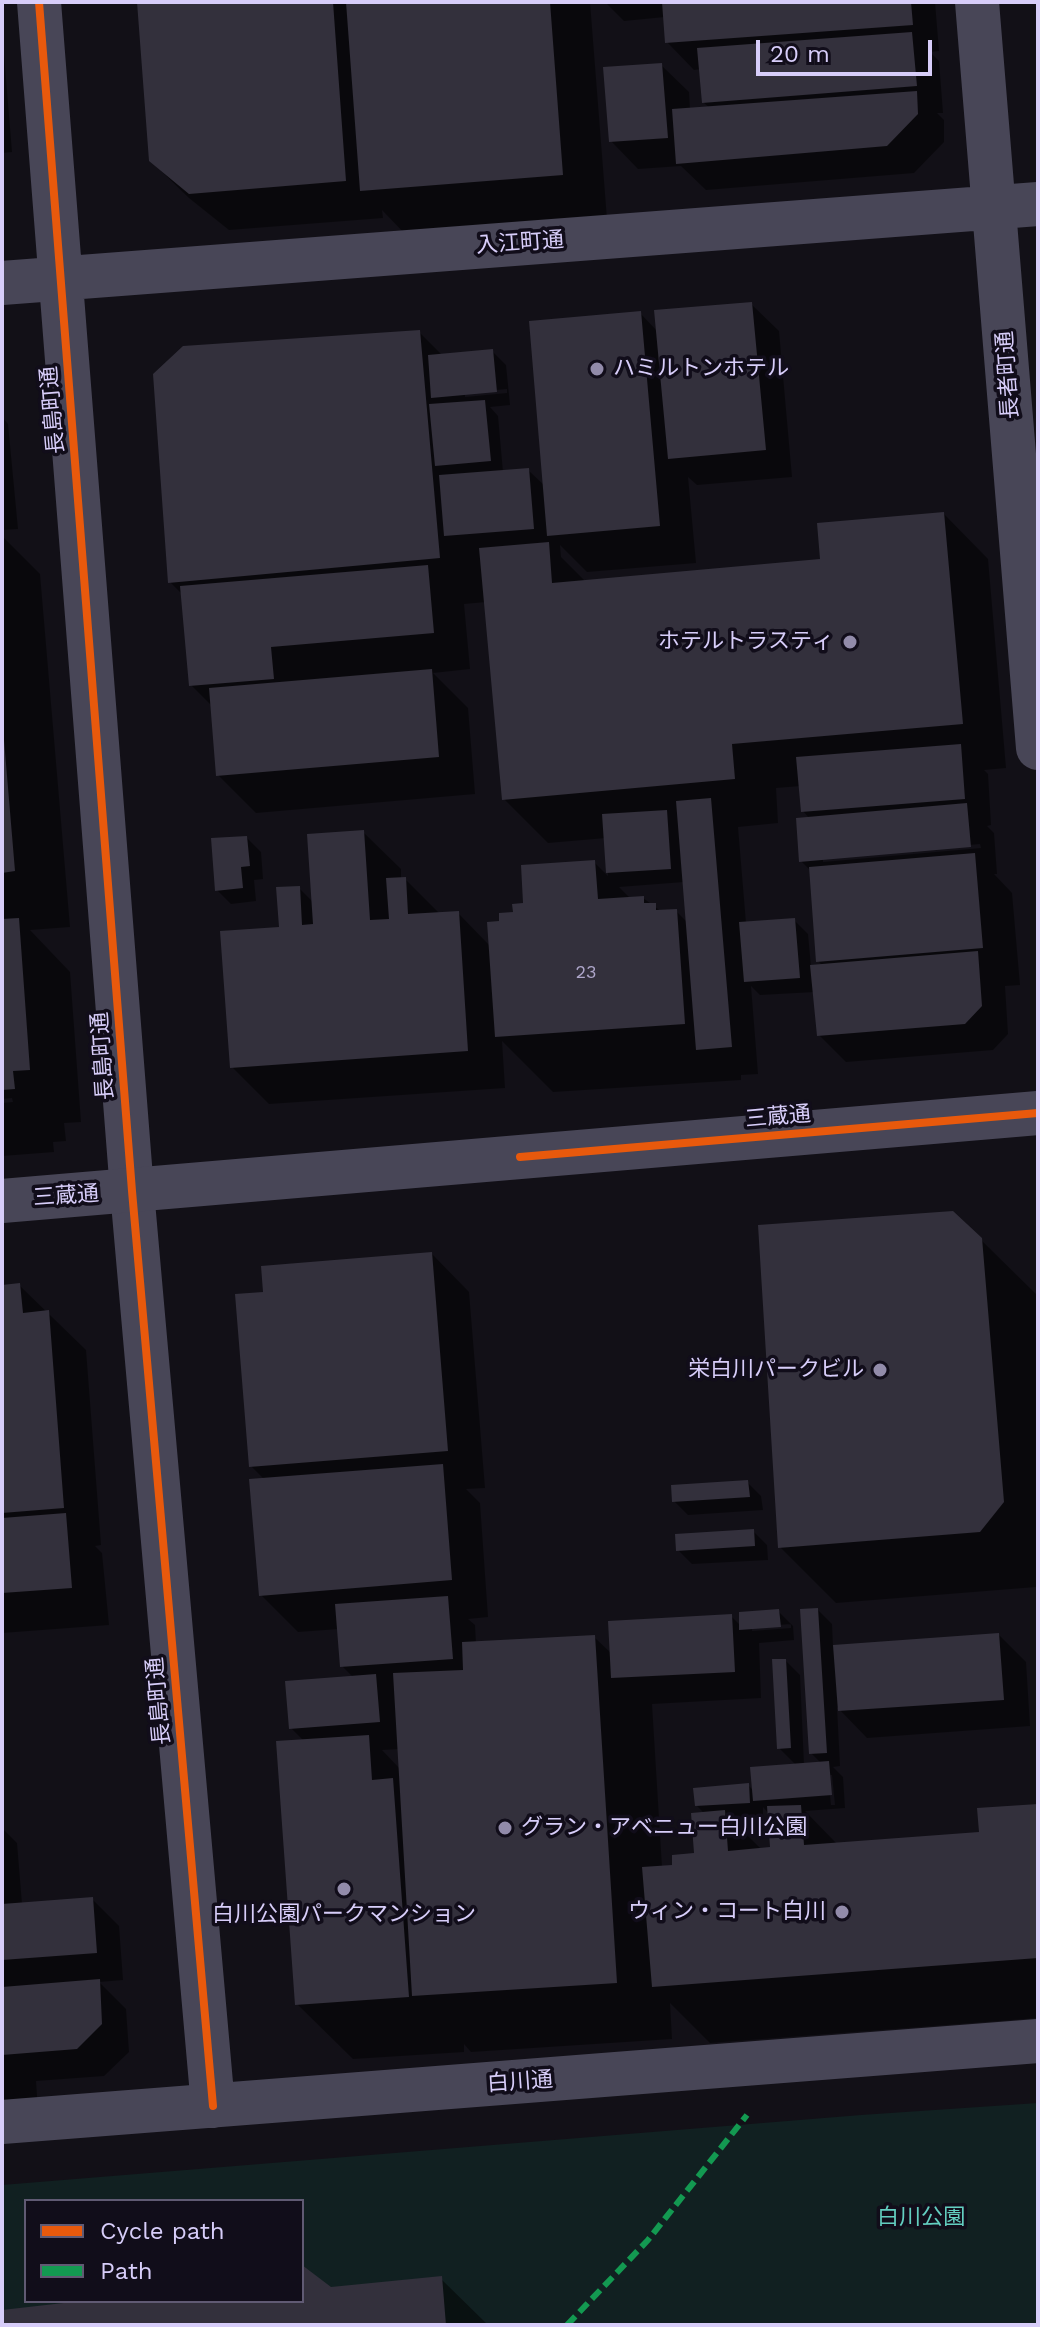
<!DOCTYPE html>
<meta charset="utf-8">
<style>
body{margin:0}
#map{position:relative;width:1040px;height:2327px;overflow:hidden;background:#121017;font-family:"Work Sans",sans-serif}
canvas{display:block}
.frame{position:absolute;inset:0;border:4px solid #d7cdf9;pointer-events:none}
.legend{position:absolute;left:24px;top:2199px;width:280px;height:104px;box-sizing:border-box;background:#110d1a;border:2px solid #605a73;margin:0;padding:10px 14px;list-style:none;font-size:24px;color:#d7cdf9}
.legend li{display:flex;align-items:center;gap:16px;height:40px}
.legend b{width:40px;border:2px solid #605a73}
.scale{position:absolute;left:756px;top:40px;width:176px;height:36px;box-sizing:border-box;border:4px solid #d7cdf9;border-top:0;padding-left:10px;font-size:24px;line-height:28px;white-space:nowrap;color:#d7cdf9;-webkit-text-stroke:6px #110d1a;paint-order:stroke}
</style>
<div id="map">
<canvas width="1040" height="2327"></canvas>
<div class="frame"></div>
<ul class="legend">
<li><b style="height:10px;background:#e8590c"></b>Cycle path</li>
<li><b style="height:10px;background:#139951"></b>Path</li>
</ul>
<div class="scale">20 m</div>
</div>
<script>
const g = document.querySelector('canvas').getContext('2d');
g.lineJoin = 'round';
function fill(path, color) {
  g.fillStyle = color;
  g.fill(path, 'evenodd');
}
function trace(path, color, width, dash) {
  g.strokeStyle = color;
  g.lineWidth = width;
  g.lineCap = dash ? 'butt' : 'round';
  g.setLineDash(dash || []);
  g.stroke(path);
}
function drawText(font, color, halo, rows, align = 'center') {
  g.font = font + ' "Work Sans","Noto Sans JP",sans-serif';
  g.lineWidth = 7;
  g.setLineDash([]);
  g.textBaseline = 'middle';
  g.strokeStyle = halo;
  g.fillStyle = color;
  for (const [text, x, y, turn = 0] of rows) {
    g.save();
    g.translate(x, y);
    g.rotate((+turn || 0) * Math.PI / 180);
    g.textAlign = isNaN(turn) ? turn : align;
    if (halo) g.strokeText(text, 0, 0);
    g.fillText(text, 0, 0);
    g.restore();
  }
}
fill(new Path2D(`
 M1038,2103V2325H2V2185L861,2115ZM26,2201H302V2301H26Z`), '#112021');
fill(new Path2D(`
 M139,2H590L607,219L406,235L382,210L383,218L229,230L189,198L150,160Z
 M605,2H935L939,51L930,52L939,61L943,113H937L944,120V142L914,173L706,190L681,166L638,169L611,141L661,65L689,92L690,110L710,108L704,103L701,69L694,70L667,42L665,17L624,21Z
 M2,30L12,152L2,153Z
 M751,304L779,331L792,477L697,485L688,477L696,563L587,572L560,545L561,557L586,582L822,561L944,514L988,559L1006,768L984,770L988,774L991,825L987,826L994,833L997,874H994L1012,893L1020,985L1005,986L1008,1034L993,1050L846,1062L819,1035L815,992L760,995L751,986L758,1074L741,1075V1080L553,1092L502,1041L505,1088L269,1104L232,1067L281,929L299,888L313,902L363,832L401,869V880L405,879L440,914L458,913L490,946L502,923L594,862L608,876L606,838L548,843L504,799L486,602L464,604L470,669L433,673L468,708L475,794L256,813L218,775L213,707L191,685L183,595L170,582L419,332L443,356L492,351L506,365L510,405L490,407L498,416L503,472L528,470L545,486L640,313L658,332ZM507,389V393L465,397V393ZM801,786L803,811L810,819L801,861L811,871L818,961L823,966L811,967L808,934L794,920L746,923L738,827L778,823L776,788ZM980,844L981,848L823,862V858ZM684,882L687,922L676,911L662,912L643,898L631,899L619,887Z
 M2,417L8,424L18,529L2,530Z
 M2,536L40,574L70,927L30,930L70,972L81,1122L64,1123L66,1141L53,1142L54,1152L2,1156V1103L13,1102L12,1098L2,1099Z
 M247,838L261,852L263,879L254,880L256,901L231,904L217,890Z
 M980,1239L1037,1295L1038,1584L1036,1587L836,1603L780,1547Z
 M432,1254L469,1292L485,1488L466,1489L480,1503L488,1617L468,1619L475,1625L476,1644L594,1637L612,1654L731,1616L741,1626L778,1611L793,1626L794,1640L759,1643L761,1698L652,1704L662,1867H675L696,1855L705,1814L697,1806L748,1785L754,1791L796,1765L779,1748L786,1661L800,1675L804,1765L821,1763L811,1753L818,1610L832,1624L833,1647L999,1635L1026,1662L1030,1726L867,1738L837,1707L840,1766L833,1767L843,1777L845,1808L805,1811L838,1845L981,1834L1038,1806V2018L710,2043L670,2003L672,2039L471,2052L464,2044V2052L353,2059L297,2004L304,1741L291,1728L354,1678L342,1666L339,1629L298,1632L261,1595L265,1480L251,1466L265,1294ZM791,1624V1628L752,1631V1627ZM400,1749L401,1770L382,1750ZM828,1775H832L835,1805H831ZM763,1807L770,1815L773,1849L762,1850L730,1818L763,1816Z
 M19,1285L86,1350L101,1545L95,1546L102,1553L109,1625L2,1633V1287Z
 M747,1482L761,1496L763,1510L688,1515L674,1501Z
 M753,1531L767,1545L768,1560L692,1564L678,1550Z
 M2,1828L17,1843L22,1904L92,1899L119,1926L123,1980L99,1982L126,2009L129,2052L104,2076L36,2081L38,2110L2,2113Z
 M302,2267L330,2289L441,2279L488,2325H2V2312L83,2301H302Z`), '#0007');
fill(new Path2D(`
 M137,2H333L346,181L189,194L149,161Z
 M346,2H550L563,175L360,191Z
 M662,2H911L913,25L665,43Z
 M912,32L917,86L702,103L697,48Z
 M662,63L668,138L609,142L603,67Z
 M917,91L918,114L887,146L676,164L672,109Z
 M752,302L766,450L668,459L654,310Z
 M641,311L660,526L547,536L529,321Z
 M420,330L440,558L168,583L153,374L183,346Z
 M493,349L497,392L431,398L428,355Z
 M485,400L491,461L435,466L429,404Z
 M529,468L534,529L444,536L439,475Z
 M944,512L963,724L732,744L735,779L502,800L479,548L549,542L552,583L820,559L817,523Z
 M428,565L434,633L271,647L274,679L189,686L180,586Z
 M432,669L439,757L216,776L209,688Z
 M2,740H4L15,871L2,873Z
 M961,744L965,799L801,812L796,757Z
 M711,798L732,1047L696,1050L676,801Z
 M967,803L971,847L799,862L796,818Z
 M667,810L671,869L606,873L602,814Z
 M364,830L370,920L389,919L386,878L406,877L408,914L459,911L468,1051L230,1068L220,931L279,927L276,887L300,886L302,925L313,924L307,834Z
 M247,836L250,866L241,867L243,888L215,891L211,838Z
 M975,853L983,948L816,962L809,867Z
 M595,860L598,899L644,896V903H656V910L677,909L685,1024L495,1037L487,922L499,921V913L513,912L512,904L523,903L521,865Z
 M19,918L30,1070L13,1071L15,1089L2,1090V919Z
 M795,918L800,978L744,982L739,922Z
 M978,951L982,1006L965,1024L817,1036L810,965Z
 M953,1211L982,1238L1004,1502L980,1532L778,1548L758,1225Z
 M432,1252L448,1451L249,1467L235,1294L263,1292L261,1266Z
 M20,1283L23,1313L49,1310L64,1508L2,1513V1285Z
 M443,1464L452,1580L259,1596L249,1479Z
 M748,1480L750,1497L672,1502L671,1485Z
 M66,1513L72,1588L2,1593V1518Z
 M754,1529L755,1546L676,1551L675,1534Z
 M448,1596L453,1659L340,1667L335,1604Z
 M818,1608L827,1753L809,1754L800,1609Z
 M779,1609L781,1627L739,1630V1612Z
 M732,1614L735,1672L611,1678L608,1621Z
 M999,1633L1004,1700L838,1711L833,1645Z
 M595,1635L617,1983L412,1996L393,1673L463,1670L462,1642Z
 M772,1659H786L791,1748L777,1749Z
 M376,1674L380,1722L289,1729L285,1681Z
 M369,1735L372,1780L393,1778L409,1997L295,2005L276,1741Z
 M829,1761L832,1795L753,1801L750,1767Z
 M749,1783L750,1803L695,1806L693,1788Z
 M1038,1804V1958L652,1987L642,1867L672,1865V1855L694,1853L691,1813L725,1810L728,1851L770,1847L767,1806L801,1805L804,1845L979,1832L977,1808Z
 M93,1897L97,1953L2,1960V1904Z
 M100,1979L102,2024L77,2049L2,2055V1987Z
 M302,2265L331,2287L442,2276L446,2325H2V2310L81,2301H302Z`), '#33303c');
trace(new Path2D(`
 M39,2L132,1191L213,2106
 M977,2L1038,748
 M2,283L1038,204
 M2,2122L1038,2041`), '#484657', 44);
trace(new Path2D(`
 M2,1201L1038,1113`), '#484657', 44);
trace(new Path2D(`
 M567,2325L648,2240L747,2115`), '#139951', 6, [12, 6]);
trace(new Path2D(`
 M39,2L132,1191L213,2106
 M520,1157L1038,1113`), '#e8590c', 8);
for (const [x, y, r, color] of [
 [597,369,8,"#928baa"],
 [850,642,8,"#928baa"],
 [880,1370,8,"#928baa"],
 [505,1828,8,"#928baa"],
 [344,1889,8,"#928baa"],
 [842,1912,8,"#928baa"]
]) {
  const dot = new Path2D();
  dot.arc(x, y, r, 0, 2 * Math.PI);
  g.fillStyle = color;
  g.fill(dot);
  trace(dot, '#110d1a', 3);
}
drawText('18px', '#aea6ca', null, [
 ["23",586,973]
]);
drawText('22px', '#d7cdf9', '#110d1a', [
 ["入江町通",520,243,-4],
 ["長者町通",1008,375,-94],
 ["長島町通",53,410,-95],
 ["長島町通",103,1056,-94],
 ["三蔵通",778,1117,-5],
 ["三蔵通",66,1196,-4],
 ["長島町通",159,1701,-95],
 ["白川通",520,2082,-4]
]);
drawText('22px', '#d7cdf9', '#110d1a', [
 ["ハミルトンホテル",613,369,"left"],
 ["ホテルトラスティ",834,642],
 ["栄白川パークビル",864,1370],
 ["グラン・アベニュー白川公園",521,1828,"left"],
 ["ウィン・コート白川",826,1912],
 ["白川公園パークマンション",344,1915,"center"]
], 'right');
drawText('22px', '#63cec0', '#110d1a', [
 ["白川公園",921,2218]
]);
</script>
